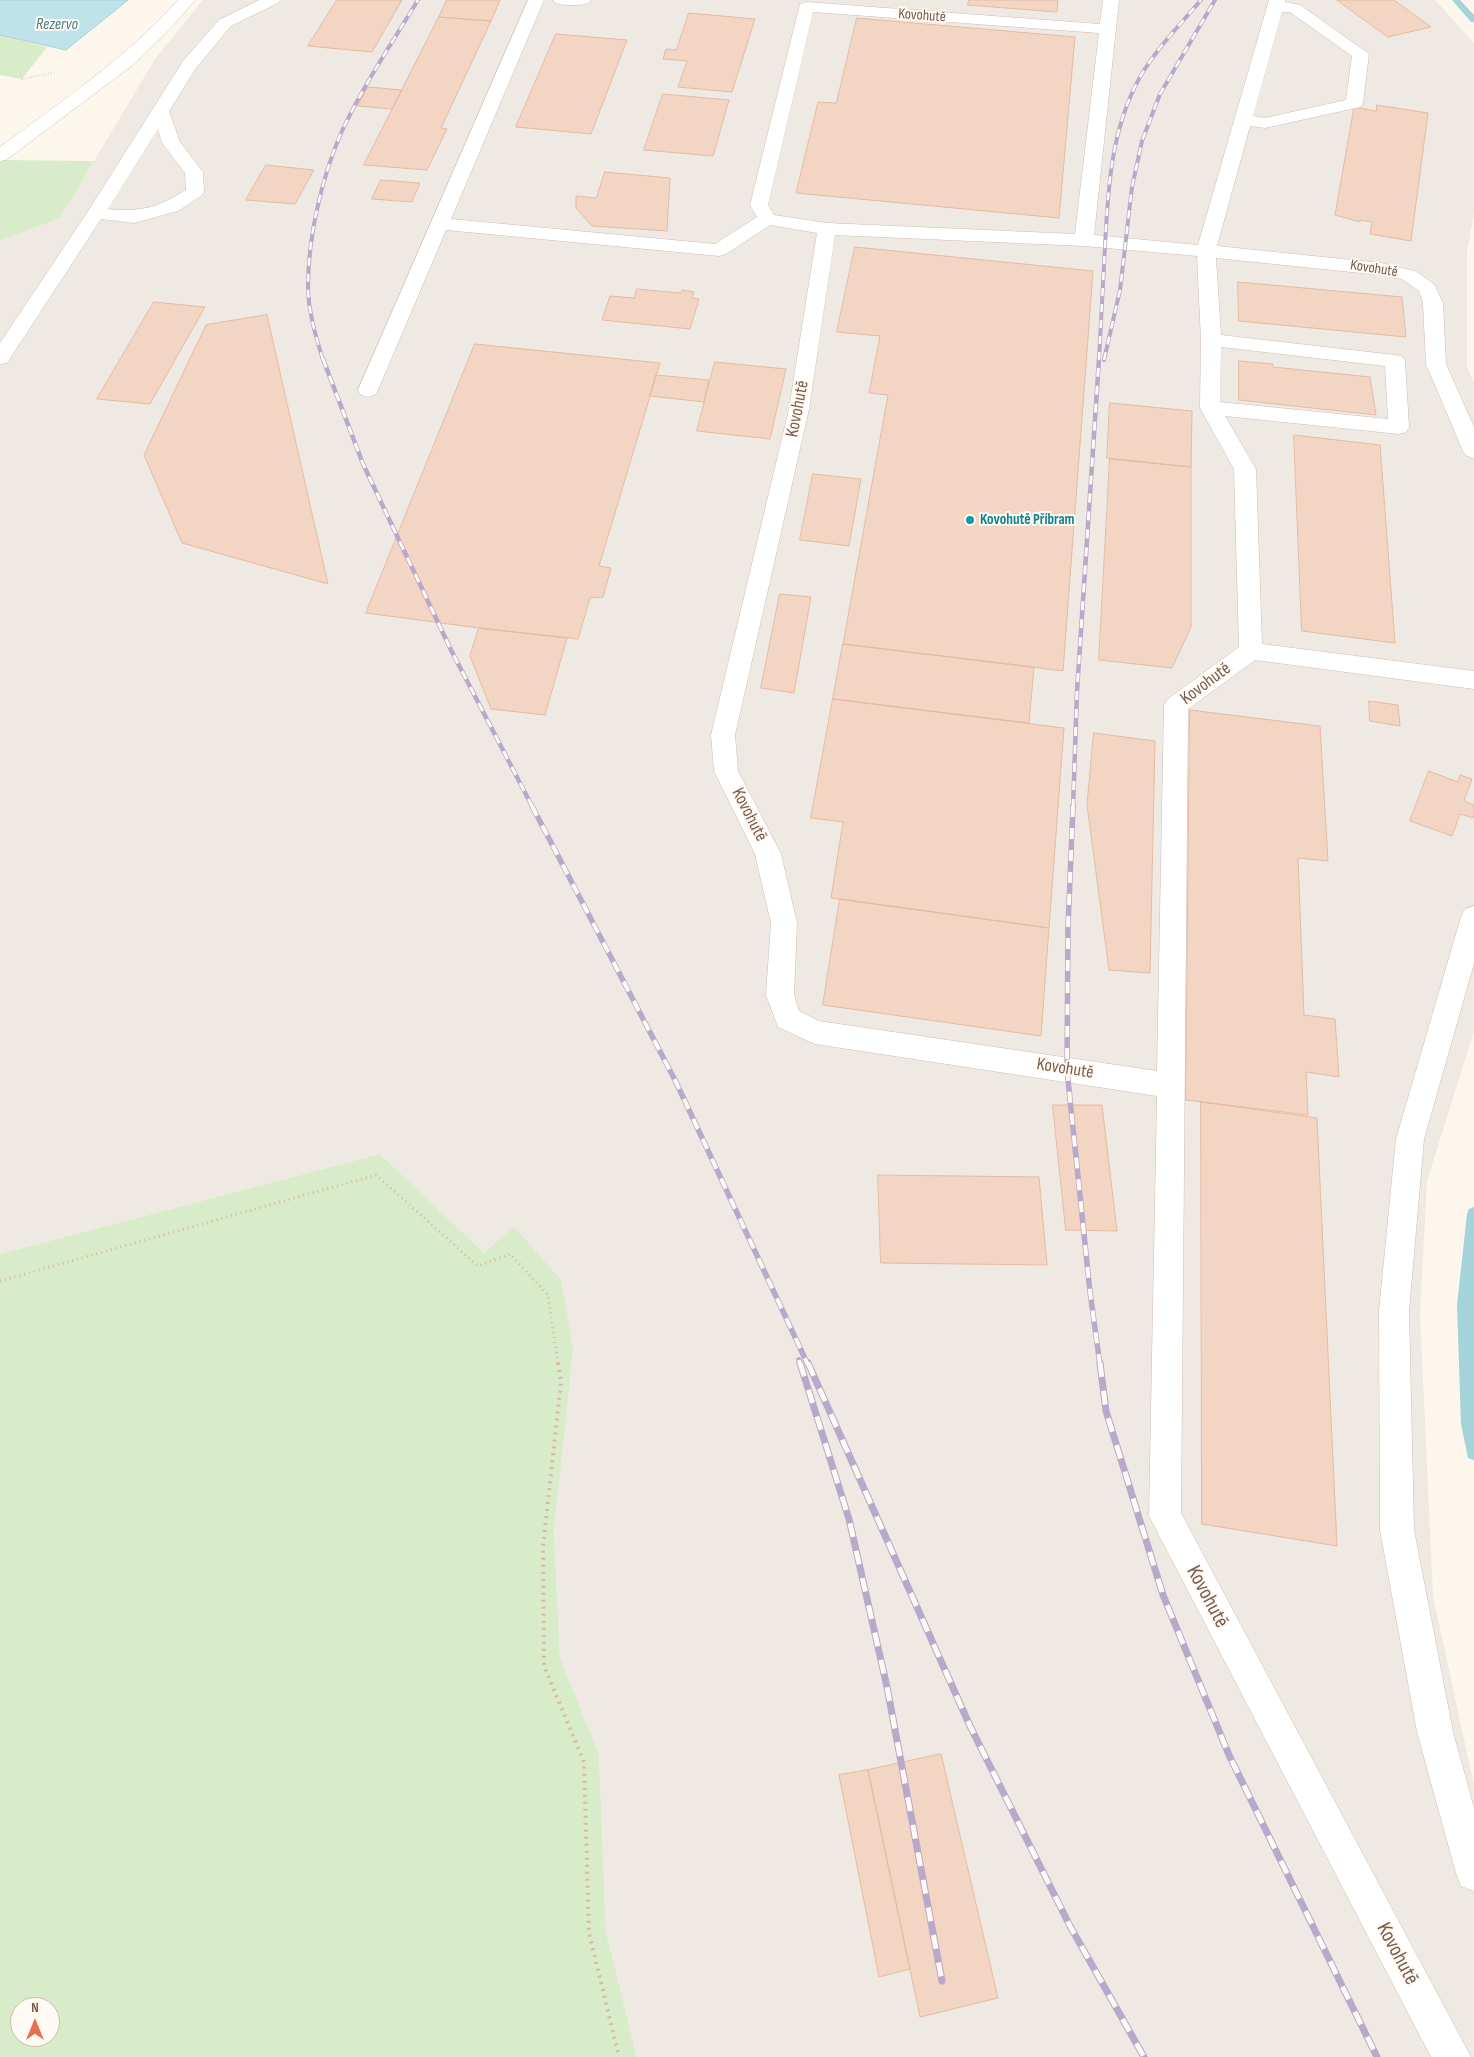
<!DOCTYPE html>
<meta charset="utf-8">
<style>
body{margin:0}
#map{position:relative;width:1474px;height:2057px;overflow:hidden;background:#fdf6ec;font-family:"Sofia Sans Condensed",sans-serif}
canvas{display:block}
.north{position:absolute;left:10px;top:1997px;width:50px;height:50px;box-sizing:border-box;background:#fffaf3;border:1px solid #cabbb1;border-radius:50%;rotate:0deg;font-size:14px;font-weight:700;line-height:20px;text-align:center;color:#7a5c4d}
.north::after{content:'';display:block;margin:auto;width:18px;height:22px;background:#e76f51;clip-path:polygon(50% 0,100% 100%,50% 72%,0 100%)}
</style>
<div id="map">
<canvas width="1474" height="2057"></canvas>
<div class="north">N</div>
</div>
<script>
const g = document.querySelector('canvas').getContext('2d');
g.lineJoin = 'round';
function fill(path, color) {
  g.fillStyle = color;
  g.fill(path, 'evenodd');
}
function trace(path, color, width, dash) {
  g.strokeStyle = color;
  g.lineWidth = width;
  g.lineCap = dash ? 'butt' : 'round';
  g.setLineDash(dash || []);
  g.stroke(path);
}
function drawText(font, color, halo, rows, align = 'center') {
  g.font = font + ' "Sofia Sans Condensed",sans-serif';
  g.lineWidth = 4;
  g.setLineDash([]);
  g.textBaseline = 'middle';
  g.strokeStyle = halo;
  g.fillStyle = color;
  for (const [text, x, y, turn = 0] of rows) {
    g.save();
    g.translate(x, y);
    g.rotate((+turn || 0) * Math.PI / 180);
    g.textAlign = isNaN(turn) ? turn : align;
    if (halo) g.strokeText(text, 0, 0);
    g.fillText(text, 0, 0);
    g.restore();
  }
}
fill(new Path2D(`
 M203,0H1435L1474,43V214L1467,251V367L1474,382V1031L1427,1181L1420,1314L1433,1596L1474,1785V2057H637L606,1932L599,1754L560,1658L554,1530L484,1253L380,1154L0,1254V241L60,218L155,59Z`), '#efe9e4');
fill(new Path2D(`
 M0,35L47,47L22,79L0,75Z
 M0,160L94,161L60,218L0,241Z
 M380,1154L484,1253L514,1227L561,1280L573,1349L554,1530L560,1658L599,1754L606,1932L637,2057H0V1254ZM20,2007H50V2037H20Z`), '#d8ecc9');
const water = new Path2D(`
 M0,0H128L66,50L0,35Z`);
fill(water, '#bfe3e8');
trace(water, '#a5d3da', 1);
fill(new Path2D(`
 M1452,0H1460L1474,15V22H1471Z
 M1474,1207V1460L1468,1458L1461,1424L1457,1305L1467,1214L1469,1209Z`), '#a5d3da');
const building = new Path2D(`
 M337,0H402L372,52L308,46Z
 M447,0H500L491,21L439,17Z
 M969,0H1058L1057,12L968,5Z
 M1337,0H1394L1431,27L1388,37Z
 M689,13L755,19L732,92L678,87L687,61L663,59L666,49L676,50Z
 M439,17L491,21L441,128L447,129L427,170L364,165Z
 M857,18L1075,37L1059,218L796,193L818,102L836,103Z
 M556,34L627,40L591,134L516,127Z
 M368,87L402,90L392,109L358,106Z
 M663,94L729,100L713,156L644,150Z
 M1377,105L1428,113L1411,241L1370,234L1372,222L1360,220V222L1335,215L1354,107L1376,111Z
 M266,165L314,170L295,204L246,200Z
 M605,172L670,178L667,231L592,226L576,208V196L596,198Z
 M381,180L420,183L412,202L372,199Z
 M855,247L1093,271L1063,671L843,644L888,395L869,393L880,336L837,332Z
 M1238,282L1402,297L1406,337L1239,321Z
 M637,289L681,293L682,290L694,292L692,298L699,299L690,329L602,320L610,296L634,298Z
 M154,302L205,307L150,404L97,399Z
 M267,315L328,584L182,543L144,455L206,325Z
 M475,344L660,363L599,566L611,568L603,597L590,598L578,639L479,628L366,613Z
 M1239,361L1273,364V367L1370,377L1376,415L1239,400Z
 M715,362L786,369L770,439L697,431Z
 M656,375L709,380L704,402L650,396Z
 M1110,403L1192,411L1191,467L1107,458Z
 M1294,435L1380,445L1395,643L1302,631Z
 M1110,459L1191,467V627L1172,668L1099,660Z
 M813,474L861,479L849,546L800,540Z
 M780,594L811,597L794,693L761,688Z
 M479,628L567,638L545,715L491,709L470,656Z
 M843,644L1034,667L1029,723L833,699Z
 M833,699L1064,728L1049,928L831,898L843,822L811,818Z
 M1369,701L1398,705L1400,726L1370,721Z
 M1190,710L1320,726L1328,861L1298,858L1304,1015L1335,1019L1339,1077L1306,1072L1308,1115L1186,1100Z
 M1094,733L1155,741L1150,973L1109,970L1087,805Z
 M1429,771L1458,782L1460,775L1472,779L1464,801L1474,805V816L1473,818L1460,814L1452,836L1410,821Z
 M840,899L1049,928L1041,1036L823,1005Z
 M1201,1102L1317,1118L1337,1546L1202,1524Z
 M1053,1105H1102L1117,1231L1066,1230Z
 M878,1175L1039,1177L1047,1265L881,1263Z
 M941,1754L998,1998L920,2017L868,1770Z
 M868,1770L910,1969L879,1977L839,1775Z`);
fill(building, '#f3d5c3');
trace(building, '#e6bba3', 1);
const minor = new Path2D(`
 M178,0H195L170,29L134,64L6,160L0,161V147C62,101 126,58 178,0Z
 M259,0H280L278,3L231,26L196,68L169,111L180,142L203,172L204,192L201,196L178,211L141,221L134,223L101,219L7,363L0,364V343L87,213L183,61L219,20ZM158,129L162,143L185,173L186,190C157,208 142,212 108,209Z
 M528,0H544L451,219L715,244L757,217L750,205L800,4L806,2L1100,24L1103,0H1119L1094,235L1198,245L1269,0H1285V2L1300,5L1369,54L1363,103L1360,107L1265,128L1250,126L1217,246L1381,263L1415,271L1434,284L1443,303L1446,364L1474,427V458L1467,456L1463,451L1426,364L1423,303L1419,291L1402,279L1381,275L1216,258L1221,335L1395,355L1402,356L1405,361L1409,427L1406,432L1399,434L1225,416L1256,469L1262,644L1474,671V689L1255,660L1188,709L1181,1513L1471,2057H1431L1149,1516L1157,1096L815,1044L778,1027L766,995L771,923L755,854L714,771L711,735L789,409L817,233L770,225L726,254L719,256L446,230L378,390L375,395L368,397L361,395L358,390ZM813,12L1099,33L1075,234L827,223L774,215L768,205ZM1282,12H1290L1352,56L1346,100L1265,118L1253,116ZM835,235L1084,246L1197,256L1201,340L1200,408L1234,469L1239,647L1168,699L1164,705L1157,1071L819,1021L799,1011L794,995L797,923L781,854L738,771L735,735L809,409ZM1221,347L1385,366L1388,419L1220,402Z
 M553,0H591L589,3C578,6 566,6 555,3Z
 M1474,906V963L1424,1139L1409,1311L1414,1530L1453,1732L1474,1808V1891L1461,1886L1456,1873L1417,1732L1380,1530L1379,1311L1396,1139L1461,917L1465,909Z`);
trace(minor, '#d1beb0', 1);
trace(new Path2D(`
 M22,79L56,72`), '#d9b8a5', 2, [0.5, 2.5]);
trace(new Path2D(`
 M0,1281L376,1175L478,1266L510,1254L548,1295L558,1365`), '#d9b8a5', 3, [1, 4]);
trace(new Path2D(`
 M558,1363L561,1382L543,1547L544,1666L584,1762L589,1933L619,2057`), '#d9b8a5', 4, [2, 5]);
fill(minor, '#fff');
const railFar3 = new Path2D(`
 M323,360C316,337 308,311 308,286C308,237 322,176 342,131C363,86 392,43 418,0
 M1099,360C1101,322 1103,284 1105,246C1108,188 1111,129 1140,77C1156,49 1180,25 1201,0
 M1104,360L1120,290L1132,187L1142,141L1160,94L1215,0`);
const railFar2 = new Path2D(`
 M323,359L363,464L451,650L533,808
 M1073,808L1077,691L1099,359`);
const railFar1 = new Path2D(`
 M532,806L676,1082L808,1365
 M1073,806L1068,927L1067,1070L1090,1292L1100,1365
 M799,1360L800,1365`);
const rail = new Path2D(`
 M800,1363L849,1519L887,1687L942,1981
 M808,1363L970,1726L1070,1926L1144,2057
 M1100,1363L1106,1411L1163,1595L1229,1755L1377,2057`);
trace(railFar3, '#b9a8c9', 4);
trace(railFar2, '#b9a8c9', 4.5);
trace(railFar1, '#b9a8c9', 5.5);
trace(rail, '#b9a8c9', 7);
trace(railFar3, '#fffaf3', 2.5, [8]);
trace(railFar2, '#fffaf3', 3, [9]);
trace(railFar1, '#fffaf3', 4, [11]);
trace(rail, '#fffaf3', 5, [14]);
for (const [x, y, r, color] of [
 [970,520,5,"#0f9aa8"]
]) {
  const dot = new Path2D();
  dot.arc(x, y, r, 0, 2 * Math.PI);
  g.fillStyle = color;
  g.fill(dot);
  trace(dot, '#fffaf3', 2);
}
drawText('15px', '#7a5c4d', '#fffaf3', [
 ["Kovohutě",922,16,4],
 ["Kovohutě",1374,269,9]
]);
drawText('bold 15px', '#0d838f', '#fffaf3', [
 ["Kovohutě Příbram",980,520]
], 'left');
drawText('italic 16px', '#437c86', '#fffaf3', [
 ["Rezervo",57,25]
]);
drawText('18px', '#7a5c4d', '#fffaf3', [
 ["Kovohutě",798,409,-79],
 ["Kovohutě",1206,684,-37],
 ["Kovohutě",749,815,63],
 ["Kovohutě",1065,1069,9]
]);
drawText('21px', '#7a5c4d', '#fffaf3', [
 ["Kovohutě",1207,1597,62],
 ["Kovohutě",1397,1954,62]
]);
</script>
